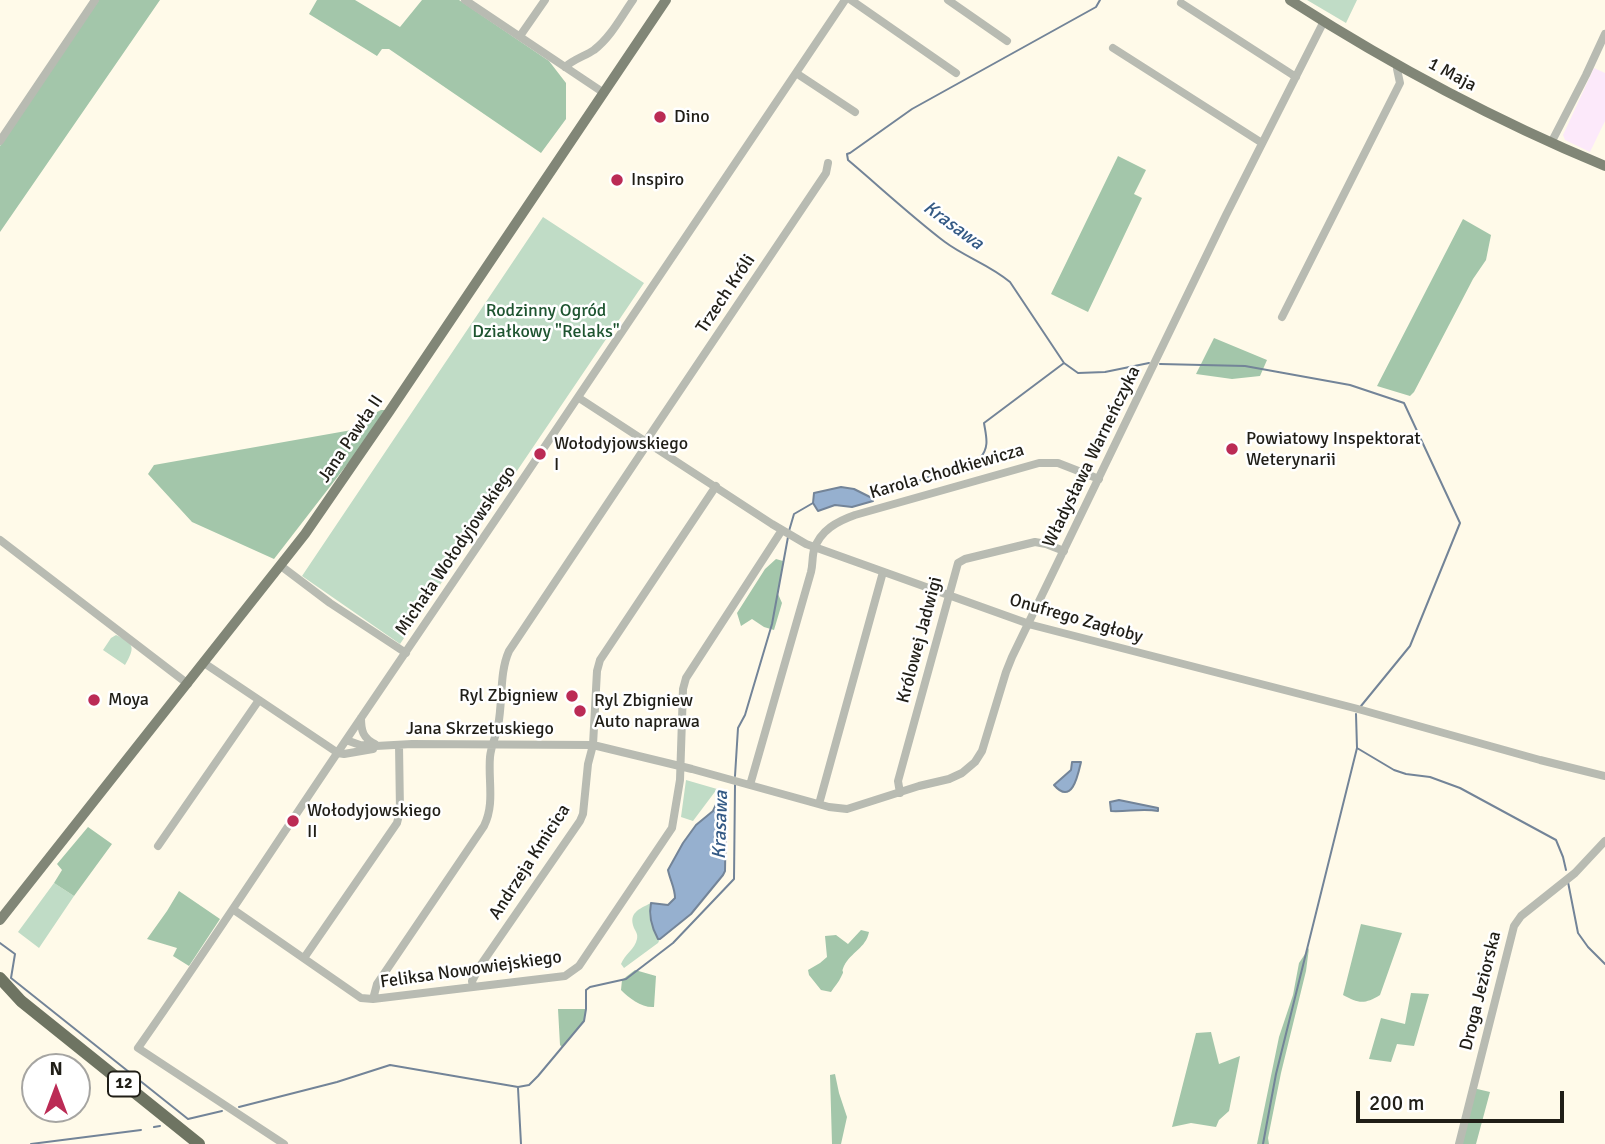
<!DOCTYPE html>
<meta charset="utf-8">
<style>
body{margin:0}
#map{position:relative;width:1605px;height:1144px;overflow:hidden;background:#fffae9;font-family:Signika,sans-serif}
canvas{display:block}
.north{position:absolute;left:21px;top:1053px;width:70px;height:70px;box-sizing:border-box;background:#fff;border:2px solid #a6a5a2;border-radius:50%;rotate:0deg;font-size:19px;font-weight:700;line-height:28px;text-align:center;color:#201e17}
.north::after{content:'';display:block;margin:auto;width:24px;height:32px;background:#bb2b55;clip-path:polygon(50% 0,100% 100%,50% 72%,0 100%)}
.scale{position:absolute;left:1356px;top:1091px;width:208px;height:32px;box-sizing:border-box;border:4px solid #201e17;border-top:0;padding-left:9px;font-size:21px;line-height:24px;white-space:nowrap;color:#201e17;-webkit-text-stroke:5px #fff;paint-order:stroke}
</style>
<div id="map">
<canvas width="1605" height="1144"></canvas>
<div class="north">N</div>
<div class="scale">200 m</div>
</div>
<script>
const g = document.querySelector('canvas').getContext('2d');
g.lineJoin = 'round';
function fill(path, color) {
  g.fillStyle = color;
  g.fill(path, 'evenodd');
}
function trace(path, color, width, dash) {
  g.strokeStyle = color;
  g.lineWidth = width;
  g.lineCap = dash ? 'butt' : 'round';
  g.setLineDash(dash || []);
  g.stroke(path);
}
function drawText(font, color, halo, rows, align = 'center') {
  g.font = font + ' Signika,sans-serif';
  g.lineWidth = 5;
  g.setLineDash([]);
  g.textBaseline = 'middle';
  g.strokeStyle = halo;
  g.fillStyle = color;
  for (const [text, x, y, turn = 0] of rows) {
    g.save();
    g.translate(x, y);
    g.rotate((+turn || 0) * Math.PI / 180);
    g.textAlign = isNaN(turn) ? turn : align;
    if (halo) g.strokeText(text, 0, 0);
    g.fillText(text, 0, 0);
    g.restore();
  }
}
fill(new Path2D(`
 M1594,68L1605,73V121L1590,152L1565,140L1563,135Z`), '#fce9fa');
fill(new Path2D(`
 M1307,0H1357L1346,23Z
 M543,217L644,283L400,644L302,576Z
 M116,635C135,643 135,648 125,665L103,650L111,638Z
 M686,780L717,789L693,821L681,817Z
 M54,883L74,896L39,948L18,932Z
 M651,903C648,916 652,928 658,939H660L658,943L624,968L621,964C625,954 635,949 637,939C638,934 636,932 634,928C628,913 639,909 651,903Z`), '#c0dcc6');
fill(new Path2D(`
 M99,0H160L0,232V146Z
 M317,0H355L400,27L422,0H459L549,61L566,83V119L541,153L389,49H382L377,56L309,14Z
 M1118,156L1146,170L1134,194L1142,198L1088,312L1051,294Z
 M1463,219L1491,235L1486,260L1473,279L1414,392L1410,396L1377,386Z
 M1214,338L1267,360L1260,376L1232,379L1196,374Z
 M381,410H386L366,440L274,559L192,522L148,474L154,465L363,428L375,413Z
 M776,559L783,561L778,594L782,603L774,630L764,627L752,619L741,626L737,613L765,569Z
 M88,827L112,844L74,896L54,883L62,870L57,864Z
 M179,891L220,919L189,966L173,956L177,948L147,939L167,911Z
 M1361,924L1402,933L1380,995C1364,1005 1358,1003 1343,995Z
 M861,930L869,932C866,948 851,952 844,966C840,975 846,968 841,977C839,982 834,987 831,992L821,990L809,975L808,970L820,963L827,957L825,936L836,935L848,944Z
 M1309,948L1306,971L1281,1073L1268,1138L1269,1144H1257L1279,1037L1293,995L1299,963Z
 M635,970L656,976L654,1007C642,1008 629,998 621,990L622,980Z
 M1411,993L1429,994L1414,1046L1397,1044L1391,1062L1369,1059L1381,1018L1405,1024Z
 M558,1009H586L584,1021L562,1047L560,1045Z
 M1211,1032L1219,1064L1240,1056L1229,1111L1219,1120L1216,1127L1191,1123L1172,1127L1196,1033Z
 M835,1074L839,1093L847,1117L841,1144H832L830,1075Z
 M1473,1088L1490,1092L1476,1144H1459Z`), '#a3c6aa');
const water = new Path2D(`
 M841,487L854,489L872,498L873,501L852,507L835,505L818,511L813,503L814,493Z
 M1072,762H1081C1078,775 1072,806 1054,785L1071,770Z
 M724,795L726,810L725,871L723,875L691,914L660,939H658C652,928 648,917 651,903L668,905L675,898C675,888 670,880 668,870L683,843L696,825L713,811L719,798Z
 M1119,800L1158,808V811C1142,808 1127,812 1111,811L1110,802Z`);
fill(water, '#96b0cf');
trace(water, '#738498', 2);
trace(new Path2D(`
 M1064,363L1078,373L1105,372L1149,363
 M1160,364L1245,366L1350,385L1404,403L1460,523L1410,646L1361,706
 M872,498L980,458C990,447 986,436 984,423L1064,363L1010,282C990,265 965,257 945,242C911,216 880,187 848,160L847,154L850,153L912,109L1096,7L1100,0
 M789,531L794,514L813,503
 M1356,714L1357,748L1394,770L1406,774L1430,777L1460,788L1556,840L1563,857L1566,870
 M735,776L738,728L745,715L772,624L788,537
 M1568,882L1578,933L1588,947L1605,964
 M0,943L15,954L11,978L188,1119L222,1111
 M518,1088L521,1144
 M239,1107L337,1082L390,1065L518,1087L529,1085L538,1076L584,1021L586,1009V990L590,987L626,979L673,943L734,879L735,785
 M154,1127L160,1126
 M31,1144L141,1130
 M1263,1144L1276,1074L1357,748`), '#738498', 2);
trace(new Path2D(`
 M465,0L604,93
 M851,0L956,73
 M948,0L1007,41
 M1181,3L1296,77
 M520,36L545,0
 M1113,48L1262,143
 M565,67C574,59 585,56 594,50C611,37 621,17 633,0
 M796,73L855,112
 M0,141L95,0
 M1551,143L1586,75L1605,34
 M1282,317L1400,83L1397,69L1399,65
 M579,398L772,524L806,544L1032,625L1358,709L1540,760L1605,776
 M646,441L826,173L828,163
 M0,540L188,684
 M281,566L330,603L406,653
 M204,663L338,753L344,754L373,749
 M361,718C361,731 363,738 375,744
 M346,740L360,745L376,746L412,744L593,745L692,769L829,807L847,809L919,786L949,779L962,773L975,762L982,751L1006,672L1012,657L1226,215L1324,21
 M750,785L811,572C813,564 812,557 814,550C820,530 838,521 855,515L1039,463H1058L1099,479
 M900,793L898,781L958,563L965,559L1035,542L1046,544L1064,551
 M819,804L883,572
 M158,846L259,700
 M234,910L361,998L373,999L565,976L579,966L672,828L680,780L683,689L686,678L782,530
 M304,958L397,823L400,811L399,745
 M473,987L472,981L480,966L580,821L583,814L588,764L593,745L597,671L600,660L716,486
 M373,999L377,984L484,826C495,804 488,781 490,757C491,746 496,736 498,726C503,702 499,673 509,651L648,443
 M284,1144L138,1048C208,948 275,845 344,743C512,496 679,248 845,0
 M1459,1144L1514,926L1521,916L1575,873L1605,841`), '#b8bbb2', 8);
trace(new Path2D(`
 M1290,0C1388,63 1497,121 1605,166
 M0,920L305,534L389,412L666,0`), '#818677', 10);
trace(new Path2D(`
 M0,978L21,1001L199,1144`), '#6e7462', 12);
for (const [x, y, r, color] of [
 [660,117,7,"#bb2b55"],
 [617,180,7,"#bb2b55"],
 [1232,449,7,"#bb2b55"],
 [540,454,7,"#bb2b55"],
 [572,696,7,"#bb2b55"],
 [94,700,7,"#bb2b55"],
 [580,711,7,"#bb2b55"],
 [293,821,7,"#bb2b55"]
]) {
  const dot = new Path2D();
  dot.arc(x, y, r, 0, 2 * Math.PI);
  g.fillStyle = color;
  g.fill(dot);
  trace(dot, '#fff', 2.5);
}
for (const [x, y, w] of [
 [124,1084,32]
]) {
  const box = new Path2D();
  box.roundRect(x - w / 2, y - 12.5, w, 25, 5);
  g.fillStyle = '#fff';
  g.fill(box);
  trace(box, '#201e17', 2);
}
drawText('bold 16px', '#201e17', null, [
 ["12",124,1084]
]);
drawText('18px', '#201e17', '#fff', [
 ["1 Maja",1452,75,28],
 ["Trzech Króli",726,294,-56],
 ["Jana Pawła II",351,439,-56],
 ["Władysława Warneńczyka",1092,457,-64],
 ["Karola Chodkiewicza",947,472,-16],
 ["Michała Wołodyjowskiego",456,551,-56],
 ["Onufrego Zagłoby",1076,619,16],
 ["Królowej Jadwigi",920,640,-75],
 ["Jana Skrzetuskiego",480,729],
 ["Andrzeja Kmicica",530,862,-57],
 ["Feliksa Nowowiejskiego",471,970,-8],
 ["Droga Jeziorska",1481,991,-76]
]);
drawText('18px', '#201e17', '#fff', [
 ["Dino",674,117],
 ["Inspiro",631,180],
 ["Powiatowy Inspektorat",1246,439],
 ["Weterynarii",1246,460],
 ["Wołodyjowskiego",554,444],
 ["I",554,465],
 ["Ryl Zbigniew",558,696,"right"],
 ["Moya",108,700],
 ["Ryl Zbigniew",594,701],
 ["Auto naprawa",594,722],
 ["Wołodyjowskiego",307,811],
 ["II",307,832]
], 'left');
drawText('18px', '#1e5430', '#fff', [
 ["Rodzinny Ogród",546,311],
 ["Działkowy \"Relaks\"",546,332]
]);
drawText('italic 19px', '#345a85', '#fff', [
 ["Krasawa",953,226,36],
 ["Krasawa",721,825,-88]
]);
</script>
